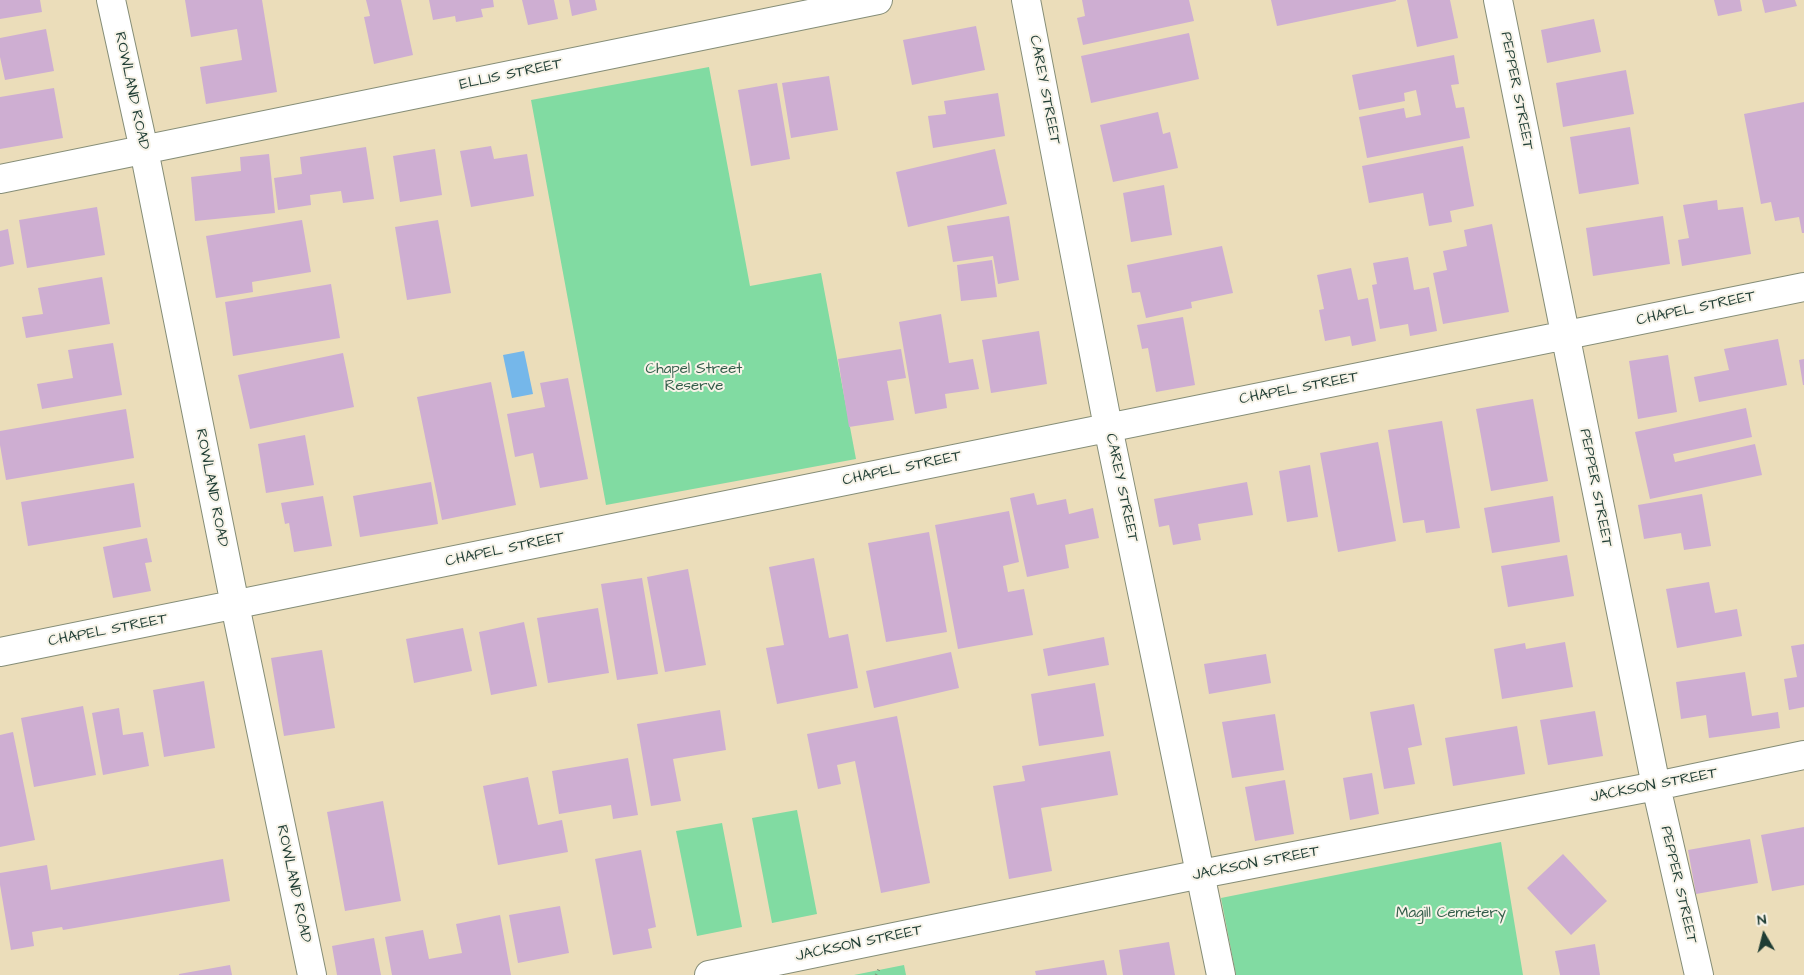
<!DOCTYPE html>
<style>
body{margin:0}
#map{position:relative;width:1804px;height:975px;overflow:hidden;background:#ebddba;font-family:"Architects Daughter",sans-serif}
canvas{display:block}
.north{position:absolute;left:1739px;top:910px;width:50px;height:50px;-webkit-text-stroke:4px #f7f3e8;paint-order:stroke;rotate:352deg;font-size:14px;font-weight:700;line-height:20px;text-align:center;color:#1f3d34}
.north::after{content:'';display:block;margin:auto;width:18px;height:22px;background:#1f3d34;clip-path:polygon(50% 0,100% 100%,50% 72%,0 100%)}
</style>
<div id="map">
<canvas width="1804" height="975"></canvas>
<div class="north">N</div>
</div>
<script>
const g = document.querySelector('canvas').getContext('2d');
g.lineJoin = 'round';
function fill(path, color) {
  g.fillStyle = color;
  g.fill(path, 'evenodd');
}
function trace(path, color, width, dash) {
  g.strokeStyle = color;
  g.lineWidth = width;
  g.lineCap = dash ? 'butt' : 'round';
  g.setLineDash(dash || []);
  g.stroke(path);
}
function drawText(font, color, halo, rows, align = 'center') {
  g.font = font + ' "Architects Daughter",sans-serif';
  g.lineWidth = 4;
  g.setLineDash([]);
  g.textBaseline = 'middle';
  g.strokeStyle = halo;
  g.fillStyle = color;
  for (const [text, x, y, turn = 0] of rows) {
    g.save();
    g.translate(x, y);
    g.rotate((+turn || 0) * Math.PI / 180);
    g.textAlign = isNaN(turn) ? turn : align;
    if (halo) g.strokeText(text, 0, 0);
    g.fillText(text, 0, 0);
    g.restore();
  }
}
fill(new Path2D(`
 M709,67L750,286L821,273L856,459L606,505L531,100Z
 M797,810L817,914L772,923L752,818Z
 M722,823L742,927L697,936L676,831Z
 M1501,842L1523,975H1236L1221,898Z
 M904,965L906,975H854Z`), '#81dba2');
fill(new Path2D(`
 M524,351L533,394L512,398L503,355Z`), '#75b7ea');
fill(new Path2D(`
 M0,0H40L42,12L0,19Z
 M185,0H262L277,92L206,104L200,67L242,60L237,29L191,37Z
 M366,0H401L413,55L374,64L364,17L370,16Z
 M429,0H493L494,7L481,9L483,17L456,22L455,16L433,20Z
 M522,0H554L558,19L528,25Z
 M569,0H595L597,10L572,16Z
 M1082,0H1189L1194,21L1083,45L1077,18L1085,16Z
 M1271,0H1396V1L1277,26Z
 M1407,0H1450L1458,38L1417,47Z
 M1714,0H1740L1742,11L1718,16Z
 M1762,0H1795L1797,6L1765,13Z
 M1594,19L1601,52L1547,63L1541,30Z
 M976,26L985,70L912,85L903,40Z
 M46,29L54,71L5,80L0,57V38Z
 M1189,33L1199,79L1091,103L1081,56Z
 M1454,55L1459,84L1451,85L1456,108L1464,107L1470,138L1367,158L1359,117L1404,108L1406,118L1421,115L1416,90L1404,93L1405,101L1359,110L1352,75Z
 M1626,70L1634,114L1563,127L1556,83Z
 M829,76L838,130L791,138L782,83Z
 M777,83L790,159L751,166L738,90Z
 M54,88L63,138L0,149V97Z
 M998,93L1005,136L933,148L928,116L946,114L944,101Z
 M1804,102V233H1802L1799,217L1775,221L1771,202L1761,204L1744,114Z
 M1158,112L1163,134L1170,132L1178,168L1113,182L1100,125Z
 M1630,127L1639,184L1579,194L1570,137Z
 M491,146L494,159L527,154L534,196L471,207L460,151Z
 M1463,146L1474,206L1450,211L1452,222L1429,226L1423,193L1369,203L1362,166Z
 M366,147L374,199L343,203L341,191L310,195L311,205L278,210L274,178L302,174L300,157Z
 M435,149L442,195L400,202L393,156Z
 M995,149L1007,204L908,227L896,172Z
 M269,154L275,213L195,221L191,177L241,171L240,157Z
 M1164,185L1172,235L1131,242L1123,193Z
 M1717,200L1718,210L1743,207L1751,254L1682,266L1678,240L1689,238L1683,205Z
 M97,207L105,255L27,268L19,220Z
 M1009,216L1019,280L998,284L993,256L953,262L947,226Z
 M1663,216L1670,264L1593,276L1586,228Z
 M302,220L311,272L252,282L253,292L216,298L206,236Z
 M438,220L451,293L407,300L395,227Z
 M1492,224L1509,312L1443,324L1433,273L1447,270L1443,251L1467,246L1464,230Z
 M8,229L14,264L0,267V231Z
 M1222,246L1233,293L1191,302L1192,308L1146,318L1140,292L1132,293L1127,265Z
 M1408,257L1414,290L1429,287L1437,331L1410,336L1408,324L1380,329L1372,285L1377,284L1373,263Z
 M992,260L997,297L961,301L957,265Z
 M1351,268L1358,300L1368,298L1376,341L1352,346L1350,336L1325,341L1319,310L1324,309L1317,275Z
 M102,277L110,324L26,338L22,317L43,314L38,288Z
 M331,284L340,338L233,356L225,302Z
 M941,314L949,363L973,359L979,389L945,394L947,408L915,414L899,322Z
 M1183,317L1195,385L1156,392L1148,348L1142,349L1137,325Z
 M1039,331L1047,384L991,393L982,340Z
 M1778,339L1787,385L1699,402L1694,377L1729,370L1724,349Z
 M113,343L122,395L42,409L37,384L73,378L68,350Z
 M901,349L906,378L887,381L894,420L849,427L838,359Z
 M343,353L354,407L250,429L238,375Z
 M1668,355L1677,412L1638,419L1629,361Z
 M1804,359V385H1803L1799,360Z
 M568,378L588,479L540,488L533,453L515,457L507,414L545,407L540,383Z
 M491,382L516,505L442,520L417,397Z
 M1533,399L1548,481L1491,491L1476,409Z
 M1746,408L1752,437L1673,454L1675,462L1755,444L1762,475L1650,499L1635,432Z
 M126,409L134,458L6,480L0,445V431Z
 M1442,421L1460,528L1426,533L1424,520L1403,523L1388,430Z
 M305,435L314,485L266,493L258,444Z
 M1378,442L1396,541L1338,552L1320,453Z
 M1310,465L1318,517L1287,522L1279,471Z
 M431,482L438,524L360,537L353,496Z
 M1247,482L1253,515L1198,524L1201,540L1173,545L1169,525L1159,527L1154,499Z
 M134,483L141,527L28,546L21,502Z
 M1034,493L1037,505L1066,499L1069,514L1093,508L1099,538L1065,545L1069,568L1027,577L1010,498Z
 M1702,494L1711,546L1684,550L1681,533L1644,539L1638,505Z
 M323,496L332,546L294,552L289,523L285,524L281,503Z
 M1553,496L1560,542L1492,553L1484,508Z
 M1009,511L1019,562L1003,566L1008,592L1024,589L1033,635L958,649L935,525Z
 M929,532L947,632L886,642L868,543Z
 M147,538L152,562L145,563L151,591L113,598L103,547Z
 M1567,555L1574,596L1508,607L1501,566Z
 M814,558L829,638L848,634L858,688L777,704L766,648L784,645L769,567Z
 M688,569L706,665L665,672L647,577Z
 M642,578L658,674L617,680L601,584Z
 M1709,582L1715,613L1737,609L1742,636L1677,648L1666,589Z
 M598,608L609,673L548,683L537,618Z
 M524,622L537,686L491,695L479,632Z
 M463,628L472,671L414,683L406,639Z
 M1104,637L1109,665L1048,676L1043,649Z
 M1565,642L1573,687L1502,699L1494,649L1525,643L1526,649Z
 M1804,644V707L1789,710L1784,679L1797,677L1791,646Z
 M322,650L335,728L284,736L271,658Z
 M951,652L959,688L874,708L866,671Z
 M1266,654L1271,683L1209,694L1204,664Z
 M1745,672L1752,716L1778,712L1780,728L1709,738L1706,715L1681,719L1676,682Z
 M204,681L215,748L164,757L153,690Z
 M1095,683L1104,736L1039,746L1031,694Z
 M1414,704L1422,745L1408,748L1415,784L1384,789L1370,712Z
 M83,706L96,775L34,787L21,718Z
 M119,708L123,735L143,732L149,766L103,775L92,713Z
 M720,710L726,750L673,759L681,801L651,806L637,724Z
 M1595,711L1603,756L1548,765L1540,720Z
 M1275,714L1284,770L1232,778L1222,722Z
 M897,716L930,883L881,893L855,761L837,765L841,784L818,789L807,734Z
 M1517,726L1525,774L1453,786L1445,738Z
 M13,732L35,840L0,847V735Z
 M1110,751L1118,795L1041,808L1052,871L1009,879L993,786L1025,781L1022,766Z
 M628,758L638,815L613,819L611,805L559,814L552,771Z
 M1372,773L1379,814L1350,820L1343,778Z
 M528,777L538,825L562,820L568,852L498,865L483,786Z
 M1285,780L1294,834L1255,841L1245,787Z
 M383,801L401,901L345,911L327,812Z
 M1804,827V885L1772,891L1761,835Z
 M1750,839L1758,883L1696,894L1688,850Z
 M641,850L656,927L648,929L652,948L613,955L595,859Z
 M1563,854L1607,901L1571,935L1527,888Z
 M223,859L230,901L63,930L62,927L32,932L34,946L11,950L0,885V873L47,865L51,890Z
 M560,906L569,953L518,963L509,915Z
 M500,915L511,975H392L385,937L423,930L429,959L462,953L456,924Z
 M374,938L381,975H337L332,946Z
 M1169,942L1175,975H1123L1119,950Z
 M1595,944L1600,975H1560L1555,951Z
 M1104,960L1107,975H1036L1035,971Z
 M230,965L232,975H179V974Z`), '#ceaed2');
const minor = new Path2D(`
 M111,0L144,150L235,605L312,975
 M1026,0L1108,427L1221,975
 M1498,0L1656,786L1699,975
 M0,179L878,0
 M0,652L1804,287
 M709,975L1201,874L1656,786L1804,755`);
trace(minor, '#858d77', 30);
trace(new Path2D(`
 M876,975L879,969`), '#858d77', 3, [1, 4]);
trace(minor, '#fff', 28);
drawText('15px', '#1f3d34', '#f7f3e8', [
 ["ELLIS STREET",511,75,-12],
 ["CAREY STREET",1044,90,79],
 ["ROWLAND ROAD",131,91,78],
 ["PEPPER STREET",1516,91,79],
 ["CHAPEL STREET",1696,309,-12],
 ["CHAPEL STREET",1299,389,-11],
 ["CHAPEL STREET",902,469,-12],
 ["ROWLAND ROAD",211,488,79],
 ["CAREY STREET",1121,488,78],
 ["PEPPER STREET",1595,488,79],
 ["CHAPEL STREET",505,550,-12],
 ["CHAPEL STREET",108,631,-11],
 ["JACKSON STREET",1654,786,-11],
 ["JACKSON STREET",1256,864,-11],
 ["ROWLAND ROAD",293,884,78],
 ["PEPPER STREET",1678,885,77],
 ["JACKSON STREET",859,944,-12]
]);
drawText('15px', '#335d4a', '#f7f3e8', [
 ["Chapel Street",694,370],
 ["Reserve",694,387],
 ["Magill Cemetery",1451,914]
]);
</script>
